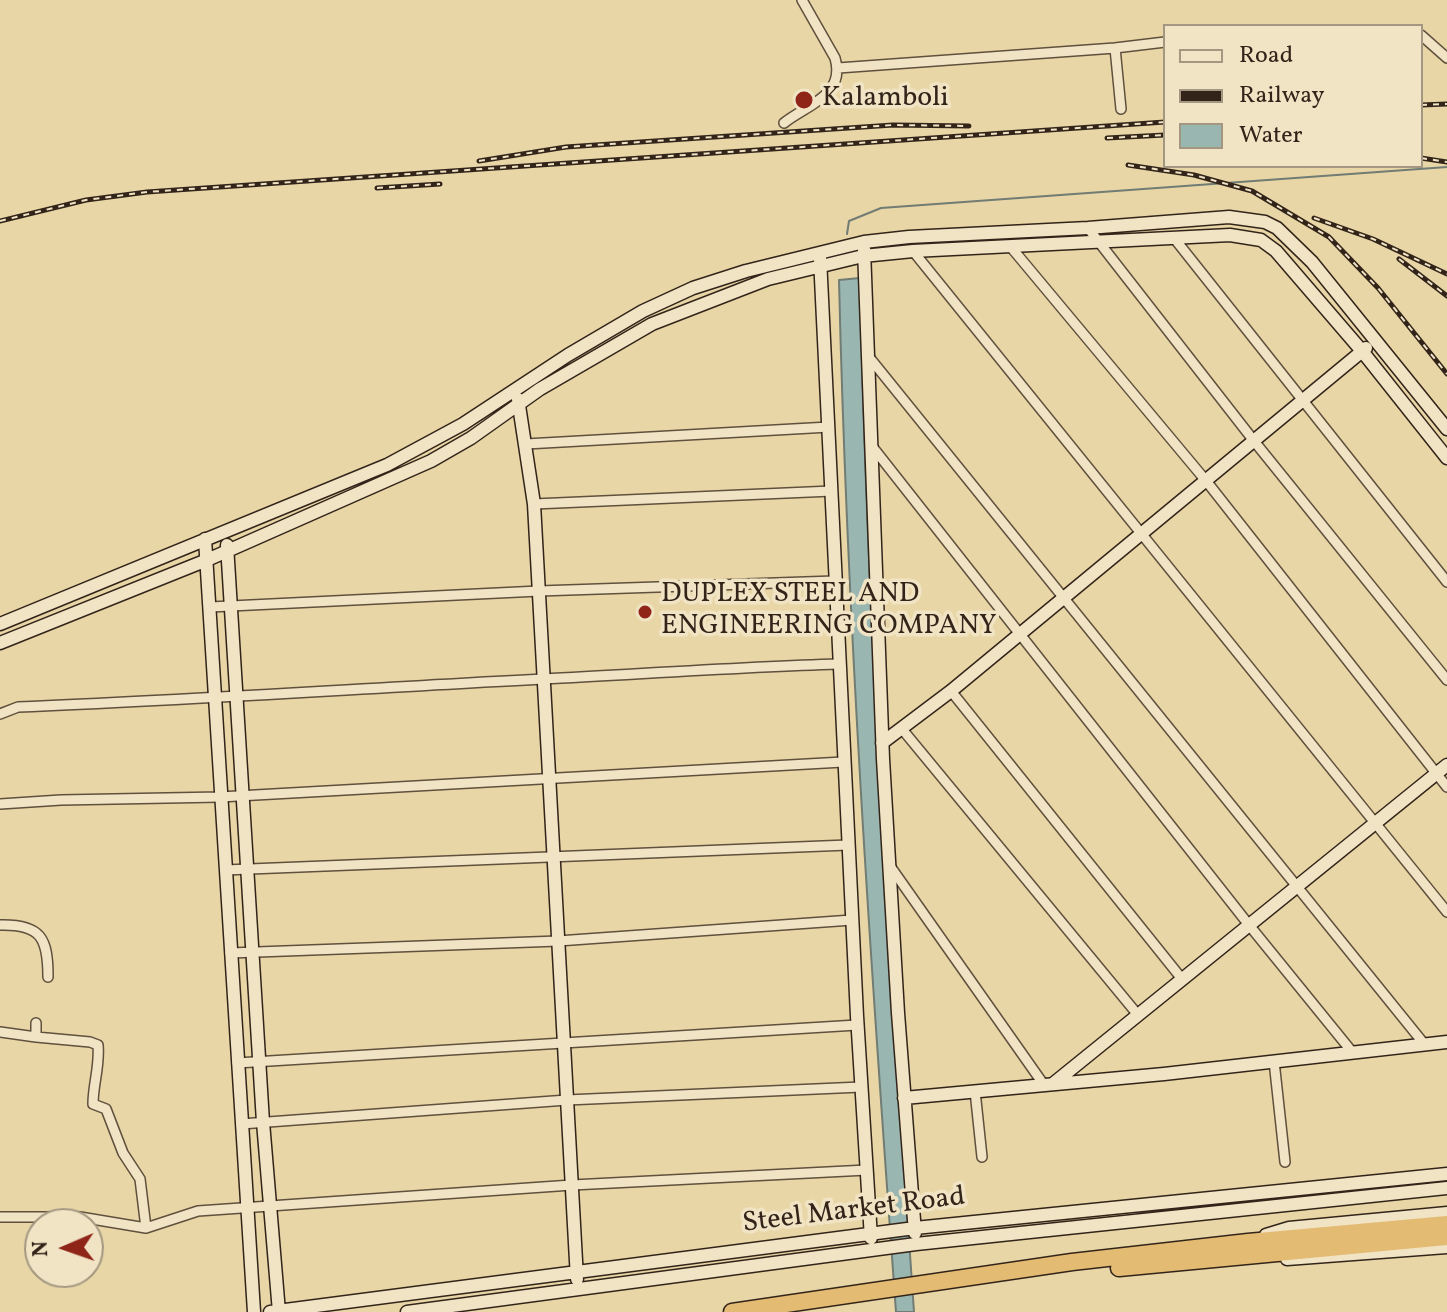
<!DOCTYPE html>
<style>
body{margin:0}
#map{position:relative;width:1447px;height:1312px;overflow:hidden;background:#e8d6a6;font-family:Vollkorn,serif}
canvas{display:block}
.legend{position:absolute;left:1163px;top:24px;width:260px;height:144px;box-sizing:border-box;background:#f0e4c5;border:2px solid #a49781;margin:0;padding:10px 14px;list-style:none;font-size:24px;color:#33241a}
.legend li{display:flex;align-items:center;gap:16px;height:40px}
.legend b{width:40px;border:2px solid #a49781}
.north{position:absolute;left:24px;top:1208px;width:80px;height:80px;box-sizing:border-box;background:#f0e4c5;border:2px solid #a49781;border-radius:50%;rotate:268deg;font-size:22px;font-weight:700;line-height:32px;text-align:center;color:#33241a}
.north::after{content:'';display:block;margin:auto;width:28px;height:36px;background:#8f2418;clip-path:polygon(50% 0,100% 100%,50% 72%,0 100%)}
</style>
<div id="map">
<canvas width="1447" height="1312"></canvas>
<ul class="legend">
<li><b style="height:10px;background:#f0e4c5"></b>Road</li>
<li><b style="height:10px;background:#33241a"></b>Railway</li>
<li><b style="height:22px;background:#99b7b0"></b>Water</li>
</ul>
<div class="north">N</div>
</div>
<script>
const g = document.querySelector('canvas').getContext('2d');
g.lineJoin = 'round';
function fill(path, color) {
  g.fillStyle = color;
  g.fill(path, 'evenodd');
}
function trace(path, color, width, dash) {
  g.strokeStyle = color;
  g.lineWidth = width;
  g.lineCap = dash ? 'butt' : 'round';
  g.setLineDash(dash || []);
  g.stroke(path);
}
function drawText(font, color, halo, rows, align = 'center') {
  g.font = font + ' Vollkorn,serif';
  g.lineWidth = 7;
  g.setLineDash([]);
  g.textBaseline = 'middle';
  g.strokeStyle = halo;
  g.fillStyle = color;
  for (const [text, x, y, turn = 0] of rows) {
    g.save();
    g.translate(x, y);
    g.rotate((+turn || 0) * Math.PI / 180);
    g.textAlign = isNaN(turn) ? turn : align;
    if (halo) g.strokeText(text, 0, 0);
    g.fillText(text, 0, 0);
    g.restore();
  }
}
const water = new Path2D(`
 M860,278C867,623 890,967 914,1312H896C871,968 847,624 839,280Z`);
fill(water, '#99b7b0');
trace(water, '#707c74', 2);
trace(new Path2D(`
 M847,234L849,221L881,208L1447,167`), '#707c74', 2);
const street = new Path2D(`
 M1421,35L1447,58
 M1115,48L1165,42
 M838,68L1115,48L1121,109
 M784,123C806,105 846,96 835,58L802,0
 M1088,228L1254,441L1447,680
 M1174,238L1447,582
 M1010,246L1207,482L1447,787
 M913,251L1447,912
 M869,357L1425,1045
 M526,444L829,427
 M871,445L1249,925L1353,1053
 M534,504L832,491
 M210,607L539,591L835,581
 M951,691L1182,979
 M0,714L18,707C193,700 368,688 543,679C642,674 740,667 839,664
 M902,729L1138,1015
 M0,804L61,800L220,797L843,762
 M890,866L1044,1085
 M225,870L848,845
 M0,925C41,924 48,938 48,977
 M230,953L558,941L852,920
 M0,1032L36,1037V1023
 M36,1037L90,1042L98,1045C100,1066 93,1084 93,1104L106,1109L123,1153L140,1179L146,1228
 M1274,1061L1285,1162
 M237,1063L857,1025
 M975,1091L982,1157
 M241,1124L567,1100L861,1087
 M0,1217H80L146,1228L198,1211L572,1185L867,1170`);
const secondary = new Path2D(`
 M864,249L883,759L898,1013L915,1233
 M820,258L857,1016L871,1238
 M518,399L534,504L577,1279
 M205,539L254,1312
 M227,545L263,1122L279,1312
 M0,624L387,465L463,424L568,355L643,311L693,288L746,271L864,242L909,237L1088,228L1229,217L1265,222L1277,228L1312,262L1447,429
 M0,643L207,560L431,461L471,438L540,389L652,324L768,279L863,256L913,251L1230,235L1261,240L1276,251L1362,351L1447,458
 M882,743L951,691L1366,348
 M1054,1083L1447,765
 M904,1098L1164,1074L1447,1042
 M1266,1235L1289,1228L1447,1213
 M1287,1259L1447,1247
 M270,1312L915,1228L1447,1174
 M407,1312L916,1244L1447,1188`);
const highway = new Path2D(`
 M1119,1268L1447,1237
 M732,1312L1072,1262L1248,1242L1447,1224`);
trace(street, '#60503d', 12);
trace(secondary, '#33241a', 15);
trace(highway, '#33241a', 19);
trace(street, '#f0e4c5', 9);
trace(secondary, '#f0e4c5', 12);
trace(highway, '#e4bb73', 16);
const rail = new Path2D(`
 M1421,105L1447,104
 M1107,138L1165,135
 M1421,158L1447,162
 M479,161L566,147L893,125L969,126
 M1128,165L1194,175L1252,191L1329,237L1378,288L1447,374
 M377,188L440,184
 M1314,218L1373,239L1447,274
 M0,221L86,200L147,192L1165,122
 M1399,259L1447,296`);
trace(rail, '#33241a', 5);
trace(rail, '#f0e4c5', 2, [6]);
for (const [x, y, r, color] of [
 [804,100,10,"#8f2418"],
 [645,612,8,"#8f2418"]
]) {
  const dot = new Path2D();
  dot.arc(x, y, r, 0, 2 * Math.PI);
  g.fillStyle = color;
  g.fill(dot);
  trace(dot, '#f0e4c5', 3);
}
drawText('28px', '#33241a', '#f0e4c5', [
 ["Kalamboli",822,100],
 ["DUPLEX STEEL AND",661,596],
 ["ENGINEERING COMPANY",661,628]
], 'left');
drawText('28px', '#33241a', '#f0e4c5', [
 ["Steel Market Road",854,1212,-7]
]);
</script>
